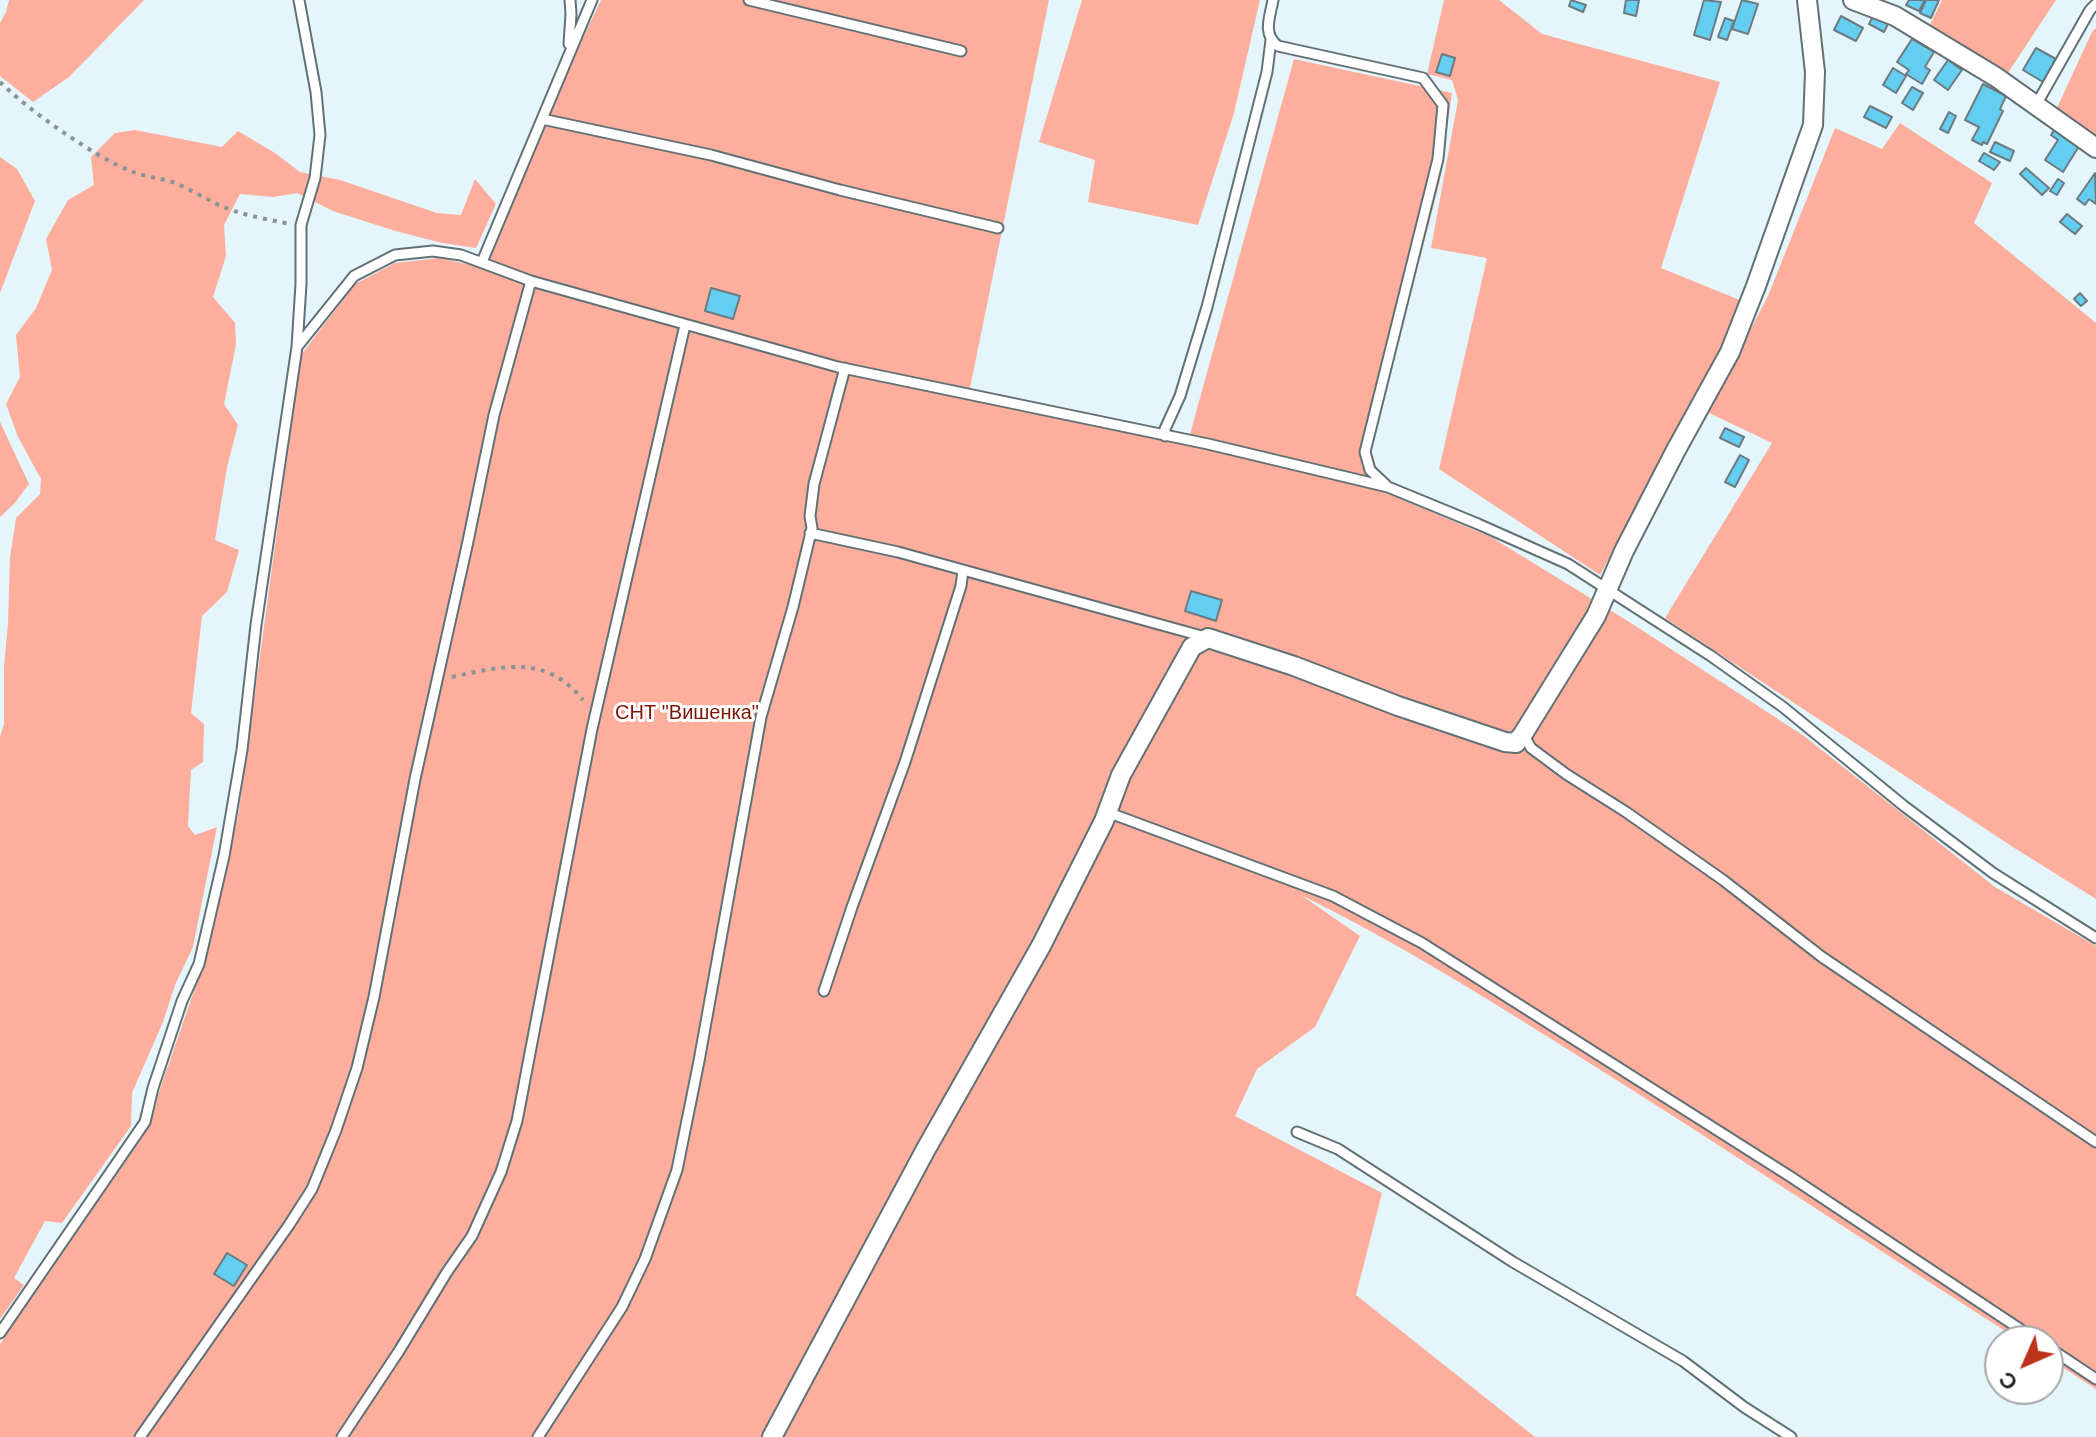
<!DOCTYPE html>
<meta charset="utf-8">
<style>
body{margin:0}
#map{position:relative;width:2096px;height:1437px;overflow:hidden;background:#e4f5fb;font-family:Arial,sans-serif}
canvas{display:block}
.north{position:absolute;left:1984px;top:1325px;width:80px;height:80px;box-sizing:border-box;background:#fff;border:2px solid #a4a7a7;border-radius:50%;rotate:225deg;font-size:22px;font-weight:700;line-height:32px;text-align:center;color:#1c2224}
.north::after{content:'';display:block;margin:auto;width:28px;height:36px;background:#be331b;clip-path:polygon(50% 0,100% 100%,50% 72%,0 100%)}
</style>
<div id="map">
<canvas width="2096" height="1437"></canvas>
<div class="north">С</div>
</div>
<script>
const g = document.querySelector('canvas').getContext('2d');
g.lineJoin = 'round';
function fill(path, color) {
  g.fillStyle = color;
  g.fill(path, 'evenodd');
}
function trace(path, color, width, dash) {
  g.strokeStyle = color;
  g.lineWidth = width;
  g.lineCap = dash ? 'butt' : 'round';
  g.setLineDash(dash || []);
  g.stroke(path);
}
function drawText(font, color, halo, rows, align = 'center') {
  g.font = font + ' Arial,sans-serif';
  g.lineWidth = 6;
  g.setLineDash([]);
  g.textBaseline = 'middle';
  g.strokeStyle = halo;
  g.fillStyle = color;
  for (const [text, x, y, turn = 0] of rows) {
    g.save();
    g.translate(x, y);
    g.rotate((+turn || 0) * Math.PI / 180);
    g.textAlign = isNaN(turn) ? turn : align;
    if (halo) g.strokeText(text, 0, 0);
    g.fillText(text, 0, 0);
    g.restore();
  }
}
fill(new Path2D(`
 M9,0H144L69,77L33,102L0,76V23L6,12Z
 M601,0H1049L970,388L1190,434L1294,59L1452,93L1440,180L1371,449L1376,467L1398,498L1491,537L1631,623L1804,736L1995,887L2096,946V1389L2048,1358V1341H2021C1875,1248 1730,1151 1583,1059C1491,1001 1399,943 1301,895L1360,936L1315,1027L1257,1069L1235,1116L1382,1193L1356,1295L1535,1437H0V1344L150,1126L159,1092L204,962L239,810L301,355L355,284L395,263L439,258L485,268L567,72Z
 M1082,0H1260L1234,113L1198,225L1088,202L1095,160L1039,142Z
 M1444,0H1499L1542,34L1720,82L1661,268L1747,303L1600,575L1439,469L1487,258L1431,248L1458,100L1452,80L1427,74Z
 M1942,0H2056L2006,76L1928,29Z
 M2096,28V140L2055,112L2092,32Z
 M1900,123L1992,183L1974,223L2096,323V899L2016,849L1665,618L1772,443L1707,412L1768,296L1835,128L1882,149Z
 M135,130L222,147L238,131L275,153L300,172L340,180L437,213L461,215L475,179L496,204L476,248L442,243L392,230L333,211L297,193L273,197L240,194L224,225L226,256L213,297L235,323L236,345L224,404L238,425L227,467L215,540L239,550L227,592L202,616L191,713L204,724L203,762L191,770L188,826L195,835L217,827L193,947L175,985L163,1022L132,1093L131,1126L62,1223L45,1221L14,1278L24,1285L0,1319V737L4,724V666L8,624L10,557L16,518L40,494L41,479L18,437L6,404L20,377L16,335L36,308L52,270L46,239L68,200L94,185L91,157L115,133Z
 M0,157L17,169L35,201L0,293Z
 M0,422L29,484L14,504L0,517Z`), '#feae9d');
const building = new Path2D(`
 M1571,0L1586,5L1583,12L1569,6Z
 M1626,0H1639L1636,16L1624,13Z
 M1704,0L1721,2L1710,40L1694,35Z
 M1742,0L1758,4L1748,34L1732,29Z
 M1909,0H1925L1919,11L1906,5Z
 M1926,0H1939L1931,18L1920,13Z
 M1874,14L1889,22L1884,32L1869,24Z
 M1841,16L1863,28L1856,41L1834,30Z
 M1725,18L1734,21L1727,40L1718,37Z
 M1912,39L1934,52L1925,67L1930,70L1922,84L1906,74L1909,70L1897,62Z
 M2036,48L2056,59L2043,82L2023,70Z
 M1442,54L1455,58L1450,76L1436,72Z
 M1948,60L1962,70L1948,90L1934,80Z
 M1893,68L1906,76L1896,93L1883,85Z
 M1983,84L2006,96L2000,109L2003,111L1987,144L1983,142L1982,145L1972,140L1979,127L1965,120Z
 M1912,87L1923,93L1913,110L1902,103Z
 M1870,106L1892,117L1886,128L1864,117Z
 M1949,112L1956,116L1948,133L1940,129Z
 M2056,127L2081,143L2063,172L2045,160L2058,140L2051,135Z
 M1995,142L2014,151L2010,161L1990,152Z
 M1984,153L2000,162L1994,170L1979,161Z
 M2026,168L2049,188L2042,195L2020,174Z
 M2095,173L2096,204L2089,199L2085,205L2077,199Z
 M2058,179L2064,183L2057,195L2050,191Z
 M2067,214L2082,226L2075,234L2060,222Z
 M711,288L740,296L733,319L705,311Z
 M2080,293L2087,301L2081,306L2074,299Z
 M1725,428L1744,437L1739,447L1720,438Z
 M1740,455L1749,460L1735,487L1725,482Z
 M1191,591L1222,600L1216,621L1185,611Z
 M227,1253L247,1265L234,1286L214,1274Z`);
fill(building, '#64cef0');
trace(building, '#6c7b81', 2);
const service = new Path2D(`
 M749,0L961,51
 M1273,0C1270,17 1262,34 1278,46L1423,78L1443,105L1438,159L1365,452L1370,470L1386,485
 M569,44L571,14L570,0
 M2036,105L2090,10L2096,4
 M542,119L711,155L840,190L998,228
 M482,262L592,0
 M297,347L301,284V225L315,178L320,135L316,92L299,0
 M1165,436V429L1180,396L1207,307L1267,72L1271,40
 M810,533L898,552L1205,637
 M1523,734L1531,748L1566,774L1626,812L1723,880L1822,957L2096,1142
 M1107,812L1333,896L1422,943L1791,1177L2038,1341
 M824,991L852,907L905,762L961,586L963,570
 M1297,1132L1338,1149L1513,1262L1683,1361L1744,1407L1791,1437
 M0,1333L145,1122L153,1088L182,1001L199,964L224,856L242,750L256,625L297,347L354,276L395,255L433,251L461,255L531,281L838,367L1208,444L1388,487L1478,524L1568,564L1711,656L1783,707L1904,806L1993,873L2096,938
 M2048,1347L2096,1379
 M140,1437L289,1225L312,1189L336,1130L357,1068L374,997L415,779L467,546L494,415L531,281
 M342,1437L399,1351L447,1272L472,1236L501,1172L517,1121L592,729L685,325
 M538,1437L622,1307L645,1259L677,1170L699,1061L761,717L793,607L812,528L810,516L814,484L845,368`);
const minor = new Path2D(`
 M1853,0L1895,16L1996,77L2096,148
 M772,1437L926,1149L1041,946L1104,821L1121,775L1192,647L1208,638L1294,666L1398,706L1505,742L1516,743L1523,734L1596,616L1624,551L1676,450L1730,352L1756,286L1813,125L1815,72L1807,0`);
trace(service, '#627176', 13);
trace(minor, '#627176', 22);
trace(new Path2D(`
 M0,82C28,110 96,158 133,172C146,177 161,178 175,183C190,189 204,198 219,205C241,215 266,219 290,224
 M452,677C503,666 546,654 583,700`), '#879397', 4, [4, 6]);
trace(service, '#fff', 9);
trace(minor, '#fff', 18);
drawText('20px', '#7d1705', '#fff', [
 ["СНТ \"Вишенка\"",687,713]
]);
</script>
